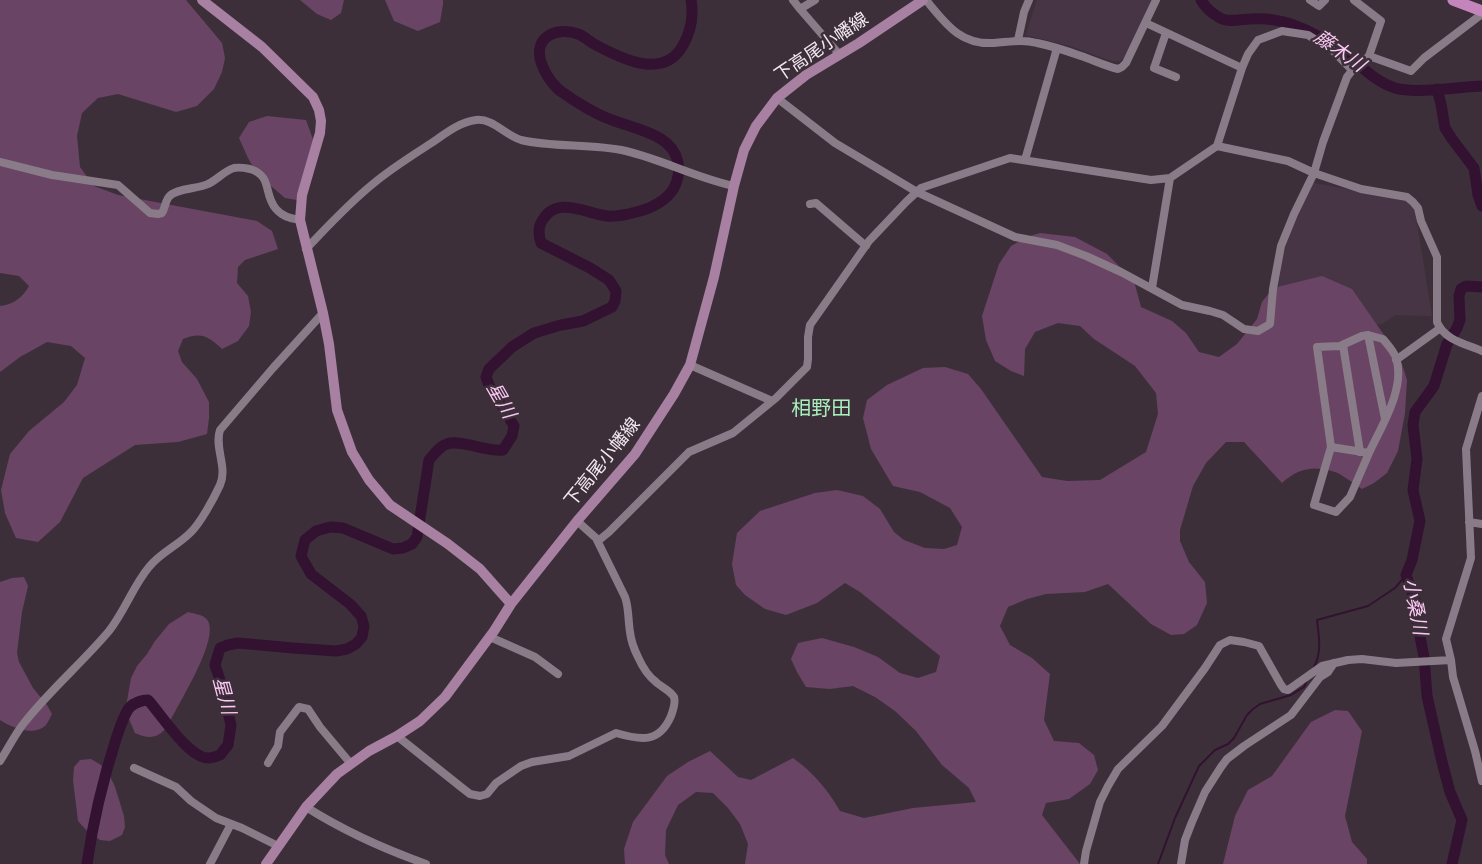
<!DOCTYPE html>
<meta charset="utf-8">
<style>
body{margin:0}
canvas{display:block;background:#3c2f3a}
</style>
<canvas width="1482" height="864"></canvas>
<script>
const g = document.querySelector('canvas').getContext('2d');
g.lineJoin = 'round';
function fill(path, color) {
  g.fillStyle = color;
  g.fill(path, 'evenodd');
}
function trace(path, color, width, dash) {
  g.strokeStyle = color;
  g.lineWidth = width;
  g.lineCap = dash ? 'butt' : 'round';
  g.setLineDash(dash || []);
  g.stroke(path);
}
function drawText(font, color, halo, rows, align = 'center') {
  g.font = font + ' "DejaVu Sans","Noto Sans JP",sans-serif';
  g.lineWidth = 5;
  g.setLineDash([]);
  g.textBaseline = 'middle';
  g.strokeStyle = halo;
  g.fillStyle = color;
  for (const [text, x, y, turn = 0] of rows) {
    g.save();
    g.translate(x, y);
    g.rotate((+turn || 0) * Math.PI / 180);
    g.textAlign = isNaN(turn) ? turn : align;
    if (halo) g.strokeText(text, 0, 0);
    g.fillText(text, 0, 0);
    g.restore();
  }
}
fill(new Path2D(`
 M1037,0H1153L1130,48L1121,61H1112L1070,46L1026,35Z
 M1306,179L1314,183L1406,200L1412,204L1415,211L1432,316L1395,315L1382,324L1363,326L1276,304L1282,260Z`), '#473545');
fill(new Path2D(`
 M0,0H186L222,43L225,58L222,72L214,89L197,106L176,112L118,94L98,98L82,113L77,136L80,167L94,186L118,195L257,221L272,231L278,249L245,260L238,267L237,283L248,296L251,312L249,326L238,341L222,349C208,336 201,332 183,339L178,351L182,362L197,379L209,402V418L207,434L178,442L135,445L83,478L60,522L38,542L16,538L5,513L1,490L10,454L29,431L64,402L77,385L85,358L71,346L47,342L20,357L0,372V306C13,305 23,297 29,286L19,276L0,273Z
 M300,0H344L341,13L331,20L317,14Z
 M385,0H443V4L440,22L418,31L394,21Z
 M267,116L306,120L314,142L297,200L285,198L257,174L248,158L239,138L249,122Z
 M1040,233L1075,237L1107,254L1134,281L1141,307L1172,321L1186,333L1199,352L1219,357L1237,344L1257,319L1262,302L1273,288L1322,276L1352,289L1400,358L1407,380L1405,413L1398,451L1387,473L1374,483L1362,489C1355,484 1341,474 1335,472C1314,465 1298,468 1282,483L1244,442H1226L1206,463L1193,486L1180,530V541L1189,562L1205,582L1207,603L1197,625L1184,634L1171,635L1151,624L1108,584L1085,592L1046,594L1027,599L1008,607L1000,626L1010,645L1032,658L1050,674L1044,720L1054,741L1079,743L1094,755L1098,770L1090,784L1069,799L1046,803L1042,815L1080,864H745L748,844L740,824L728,808L713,793L696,792L678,805L666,830L665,855L669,864H625L624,849L633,822L667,776L688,762L710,751L738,777L751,780L793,758C813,772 828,790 840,811L864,818L913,808L976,802L969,788L942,765L916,731L895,711L875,697L853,686L830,689L806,687L797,672L791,659L798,643L822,638L854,647L878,657L900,673L918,678L936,672L940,656L860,592L845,583L817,603L786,615L765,609L745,595L736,585L732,564L737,533L760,511L815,493L837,490L863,496L880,509L894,532L904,540L925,548L944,549L957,545L962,527L950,508L920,492L893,486L871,449L863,418L867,400L887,385L923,368L945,367L968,374L981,389L1042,477L1067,481L1100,480L1146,452L1158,414L1156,393L1135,366L1094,339L1080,326L1058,323L1035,332L1025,349L1024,376L1011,371L995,361L986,340L982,316L999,264L1011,246L1027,237Z
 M24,577L28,586L22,612L17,653L19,662L33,688L47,705L52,714C50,718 48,722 46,725C33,737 13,728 0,720V582L12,578Z
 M188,612C194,614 204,614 208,621C219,641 177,706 167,727C157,739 149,739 135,733L129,719L126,707L131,678L137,666L147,654L155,641L169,624Z
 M1335,710L1348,711L1362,731L1345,816L1352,842L1367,859V864H1223L1235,816L1248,790L1272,776L1311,722Z
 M91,759L101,765L110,776L115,787L124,816L125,827L122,835L110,841L100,840L88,832L78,821L73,780L74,767L80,760Z`), '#694464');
trace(new Path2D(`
 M1314,667C1322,652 1319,637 1317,620L1368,606L1395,588L1406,575
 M1158,864L1175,818L1199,766L1215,750L1228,744L1234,738L1247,715L1253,709L1260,704L1291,695L1304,687L1307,680`), '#331130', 2);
trace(new Path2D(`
 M1201,0C1205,7 1213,14 1220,18C1229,23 1240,19 1250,19C1263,18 1279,20 1291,24C1311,31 1331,43 1348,56C1362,67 1376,82 1395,88C1415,94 1459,87 1482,86
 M1437,89L1441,104L1445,128L1452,139L1474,168L1478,195L1482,206
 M87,864C93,821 103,780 116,739C119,731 124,713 130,707C134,703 142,700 148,700C161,714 189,759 209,758C212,758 217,756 220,755L228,745L231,725L220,680L215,665L220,648L228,645L238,643L293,648L336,651L347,649L356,644L362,637L364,626L361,616L350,604L311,574L301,556L305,540L316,531L330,527L343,528L393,549L403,548L412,544L417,537L429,460C434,454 440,446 447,444C461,439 485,452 503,450L512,436L514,426L489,385L486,377L489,369L512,347L534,333L561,325L583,321L612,307L615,301L616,291L609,280L590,268L541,243C538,234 538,225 544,218C558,197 586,213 607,216C619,217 629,214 640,211C652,208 667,200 674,188C683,170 679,150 661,139C647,130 628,126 612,120C597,115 585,107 572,99C567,95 561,92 557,88C550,81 544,71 541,62C533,37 557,26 578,34C584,36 589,41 594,44C620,58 662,80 682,47C691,32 694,17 691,0
 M1452,864L1462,820L1450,792L1442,762L1427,696L1424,657L1417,621L1416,603L1406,575L1412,560L1420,521L1413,490L1417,459L1413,425L1415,412L1434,386L1447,344L1457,328L1460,320L1459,296L1461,289L1466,286L1482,287`), '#331130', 11);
trace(new Path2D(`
 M793,0L800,9L815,0
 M926,0C946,24 960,45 994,43C1009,42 1022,39 1037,43C1052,46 1067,51 1081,56C1093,60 1105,66 1118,69L1122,67L1126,63L1156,0
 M1310,0L1319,6L1325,0
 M800,9L839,54
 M1166,33L1154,68L1176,77
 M1018,40L1024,12L1029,0
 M1369,56L1411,71L1424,58L1482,14
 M1242,68L1248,54L1258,40L1282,31L1308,35L1332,50L1352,70
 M777,98L835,143L917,192L1015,237L1057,245L1086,256L1121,272L1182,305L1210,311L1223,315L1244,329L1258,331L1270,324L1273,289L1281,246L1294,214L1314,173L1323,142L1347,77L1354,68L1369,56L1381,21L1354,0
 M1217,146L1288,161L1314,173L1361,189L1407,197L1413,202L1418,208L1421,221L1437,257V322C1444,340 1466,344 1482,351
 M1025,160L1057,48
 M0,162L52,175L118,185L150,213L158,214L162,213C165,208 165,203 168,198C174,188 198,189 208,184C217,180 224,171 234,168C239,167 245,168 250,169C273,176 263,194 276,209C283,217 290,218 300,220
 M810,204L816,203L866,246
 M306,249C328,226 349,203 374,183C392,168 413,155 433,142C446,133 460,122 476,120C493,118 506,136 521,140C555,148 591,143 626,151C663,160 697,178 734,186
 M1152,288L1170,178
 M1368,335L1383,339C1387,344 1394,351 1396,358C1406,388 1381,427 1369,453L1331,447L1317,347L1340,346L1362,336Z
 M1368,335L1385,419
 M1343,345L1360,452
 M1396,360L1439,329
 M690,365L772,401
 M1482,396L1466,449L1471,558L1446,639L1451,660L1453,677L1475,751L1482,781
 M1331,447L1314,505L1336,512L1350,497L1369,453
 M1469,522L1482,524
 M598,541L609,532L689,452L733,433L776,398L807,367L808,359V337L810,325L869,241L906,202L921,188L1010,158L1151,180L1170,178L1217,146L1242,68L1146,23
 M490,637L535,657L558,674
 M397,736L461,787L470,794L480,796L487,794L496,783L521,766L532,762L569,756L616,733C640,740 659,744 671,716C673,710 676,703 674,697C670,690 661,687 656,682C648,676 642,666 638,657C634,649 631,641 630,632C628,620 629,608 625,597L596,538L577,521
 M0,761C8,749 15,734 24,723C50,690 82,663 109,631C125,611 133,586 149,567C160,553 177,546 190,533C200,524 214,498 220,485C228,467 214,448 220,430L273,368L323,313
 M268,763L278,746L280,732L299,707L308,709L320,727L351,764
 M134,768L176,787L191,801L216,818L242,828L278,846
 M306,807C344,831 384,849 426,864
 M210,864L231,824
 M1084,864L1086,851L1100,802L1108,786L1118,769L1162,726L1205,668L1220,645L1230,640L1244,642L1259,646L1281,685L1284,689L1288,690L1322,666L1348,660L1362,659L1396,663L1451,660
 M1181,864L1185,840L1192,822L1205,792L1221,767L1227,759L1244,746L1291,715L1320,677L1328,672L1334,663`), '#8a7b88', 8);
trace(new Path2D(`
 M202,0L262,47L313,97L319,110L321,121L320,133L302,195L300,220L323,313L329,344L337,410L352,452L369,480L390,505L448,544L480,569L511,604
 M266,864L306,807L337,774L369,751L397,736L420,721L445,697L494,631L511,604L577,521L635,454L674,394L690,365L714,277L734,186L744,150L756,126L777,98L806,75L859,43L923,0`), '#a780a2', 10);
trace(new Path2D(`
 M1453,0L1482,11`), '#c485bc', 11);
drawText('18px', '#f2e9f0', '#3c2f3a', [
 ["下高尾小幡線",822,48,-34],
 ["下高尾小幡線",603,463,-51]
]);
drawText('italic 19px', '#fdc9f5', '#3c2f3a', [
 ["藤木川",1339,52,35],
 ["星川",500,401,60],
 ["小桑川",1414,607,79],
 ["星川",223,696,75]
]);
drawText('20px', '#a9efbb', '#3c2f3a', [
 ["相野田",821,410]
]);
</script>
